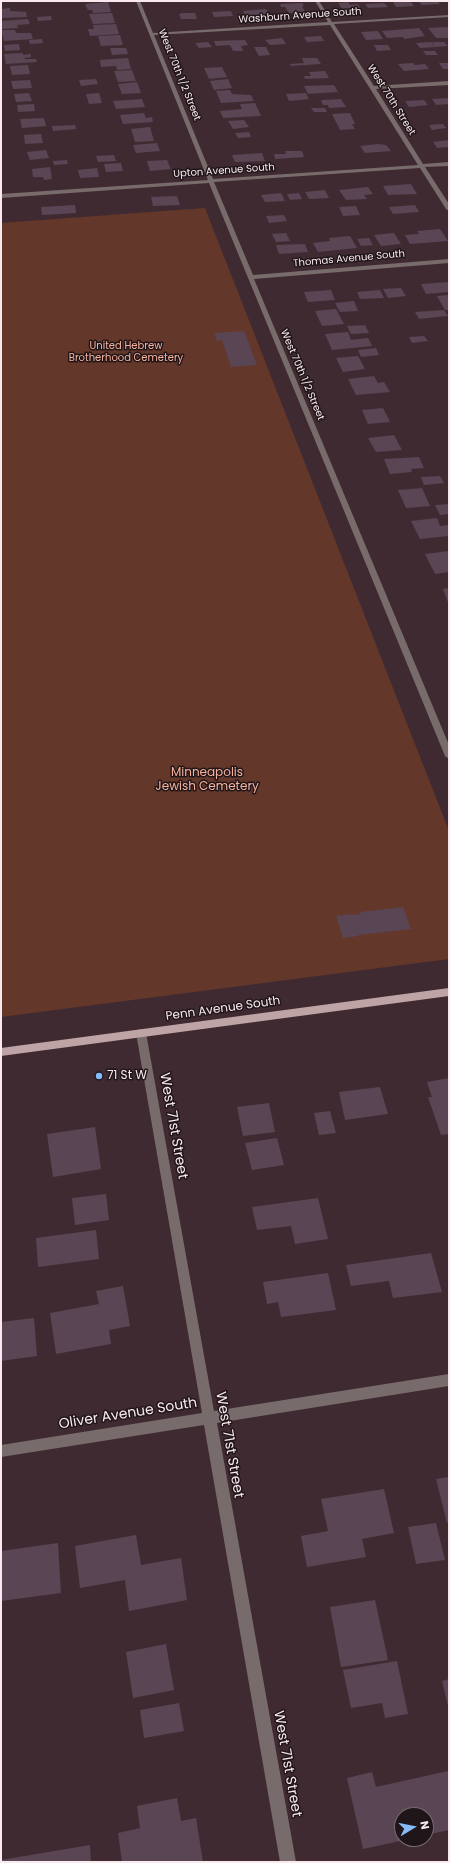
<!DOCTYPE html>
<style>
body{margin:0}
#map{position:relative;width:450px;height:1863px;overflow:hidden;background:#402a32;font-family:Poppins,sans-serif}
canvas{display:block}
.frame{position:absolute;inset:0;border:2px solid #faeaef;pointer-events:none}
.north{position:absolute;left:394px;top:1807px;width:40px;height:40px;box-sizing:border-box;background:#201619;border:1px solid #776b6f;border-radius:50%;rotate:80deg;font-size:11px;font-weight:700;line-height:16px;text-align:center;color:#faeaef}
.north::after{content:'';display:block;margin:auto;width:14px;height:18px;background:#85bbfb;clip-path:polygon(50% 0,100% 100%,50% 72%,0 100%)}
</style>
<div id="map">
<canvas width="450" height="1863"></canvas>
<div class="frame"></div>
<div class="north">N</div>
</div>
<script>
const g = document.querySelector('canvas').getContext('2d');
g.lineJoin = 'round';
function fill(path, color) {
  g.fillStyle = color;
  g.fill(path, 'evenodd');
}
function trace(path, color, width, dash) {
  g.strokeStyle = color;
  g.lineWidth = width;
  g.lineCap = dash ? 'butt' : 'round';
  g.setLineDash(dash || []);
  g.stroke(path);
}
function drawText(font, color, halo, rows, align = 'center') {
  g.font = font + ' Poppins,sans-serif';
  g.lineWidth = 3;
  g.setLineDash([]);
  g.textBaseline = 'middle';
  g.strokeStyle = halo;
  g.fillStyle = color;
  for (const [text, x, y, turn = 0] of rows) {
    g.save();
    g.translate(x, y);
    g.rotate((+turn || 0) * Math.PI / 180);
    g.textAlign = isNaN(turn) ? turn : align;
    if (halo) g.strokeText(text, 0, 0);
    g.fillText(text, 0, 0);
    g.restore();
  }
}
fill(new Path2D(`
 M205,208L449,831V959L1,1017V223Z`), '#63372a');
fill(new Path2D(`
 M410,1L414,6L396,7L393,2Z
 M418,1H438L440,4L422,5Z
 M108,2L111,12L93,13L92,10H88L85,4Z
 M348,2L350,5L358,4L361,9L343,10L338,3Z
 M302,3L304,6H302L305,12L289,13L285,7H281L280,4Z
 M384,3L388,7L368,8L365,4Z
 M10,8V11L26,12L27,17L1,18V9Z
 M266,9L269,14L246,16L243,11Z
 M231,11L233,16L214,17L212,12Z
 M112,13L115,23L93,24L89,14Z
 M183,13H195L197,19H181L179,14Z
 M51,16L52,20L38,21L37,17Z
 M28,19L30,24L17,25L18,28L1,29V21Z
 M116,24L119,34L90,36L88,29H94L93,25Z
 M447,27L449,29V38H436L428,28Z
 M419,28L425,36L404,39L403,37L387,38L382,31Z
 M1,30H15L16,33H31L33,39L4,41Z
 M378,31L383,39L366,40L361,32Z
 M120,35L123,45L101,46L98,36Z
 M321,36L324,41L307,42L304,37Z
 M282,38L286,44L270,45L265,40Z
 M42,39L43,43L30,44L29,40Z
 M245,40L248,45L241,46L243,51H233L230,45L216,46L214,41Z
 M208,42L212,47L199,48L195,43Z
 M431,42L435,47L420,48L416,43Z
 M432,42H444L448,46L435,47Z
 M19,44L20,50L5,51L4,45Z
 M374,45H388L391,50L377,51Z
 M254,47H266L270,55L259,56Z
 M110,48H126L128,54L112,55Z
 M423,51H435L438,55H426Z
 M23,53V55L31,54V57L24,58L25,59H36L37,62L6,64L4,54Z
 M128,58L131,69L117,70L116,66L101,67L100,60Z
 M302,58H317L321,64L291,66L290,64L304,63Z
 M413,63L415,65L425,64L429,69L404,71L398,64Z
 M439,63H449V69H443Z
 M28,65L30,74L12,75L10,66Z
 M222,67L227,77L209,79L204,68Z
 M132,70L136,81L118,82L114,71Z
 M325,71L329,78L305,79L304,76H311L309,72Z
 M96,79L98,84L81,86L79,80Z
 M228,79L232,88L214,90L210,81Z
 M30,80L32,88L13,89L11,81Z
 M137,82L141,93L122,94L118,84Z
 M334,85L338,92L308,94L304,86Z
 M230,90L232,94L251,95L254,101L221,103L216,91Z
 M29,93L32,101L16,102L14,94Z
 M99,93L102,103L89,104L86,94Z
 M306,93L309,99L289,101L286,94Z
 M449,98V106L447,104L436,105L432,99Z
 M142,99L145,107L116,109L113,101Z
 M341,99L346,107L329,108L328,105H323L321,100Z
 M424,100L428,105L409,107L405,101Z
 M255,103L261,116L223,118L220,111L242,109L240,104Z
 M34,104L35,111L18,112L17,105Z
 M311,108H325L327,112H314Z
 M144,113L146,118L152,117L153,122L123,124L120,115Z
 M350,113L355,124H352L355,129L340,130L332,114Z
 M44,118L46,126L22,128L20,119Z
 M244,120L249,127L233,129L228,121Z
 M443,124L446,128L432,130L429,125Z
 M75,125L76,129L53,131L52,126Z
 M150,127L154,141L135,142L131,129Z
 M249,132L251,137L238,138L235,133Z
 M41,134L43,143L25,144L24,135Z
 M449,140V147L437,148L433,142Z
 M157,143L160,151L136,153L133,145Z
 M378,144L386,145L391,151L365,153L360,146Z
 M46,150L49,158L30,160L27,152Z
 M285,151H302L304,157L275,159L274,154H286Z
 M262,153L265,161L235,162L232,155Z
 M114,155L116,161L98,162L96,156Z
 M67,160L68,164L54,165L53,161Z
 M167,160L171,169L150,171L147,161Z
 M121,163L123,171L106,172L104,164Z
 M50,167L52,179L44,180L43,177H33L32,169Z
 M97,168L99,177L80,178L78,170Z
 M411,184L417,194L388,195L383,186Z
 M368,187L373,194L364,195L367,199L346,200L339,190Z
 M325,190L329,198L309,199L305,192Z
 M281,193L285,201L265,202L261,195Z
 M299,193L302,199L290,200L287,194Z
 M177,196L180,205L153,206L151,197Z
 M75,205L76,213L42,215L41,207Z
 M415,205L419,212L393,214L389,207Z
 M356,206L360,215L343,216L339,207Z
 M284,215L287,221L269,223L266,216Z
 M440,229L448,241L410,244L405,235L419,234L417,231Z
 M286,233L290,241L276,242L272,234Z
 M394,233L401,244L381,246L374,235Z
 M350,236L357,248L318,252L313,243L330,241L329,238Z
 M369,238L373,245L361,246L357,239Z
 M305,244L308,252L279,254L276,245Z
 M449,282V292L426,294L421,284Z
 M401,288L406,296L388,298L383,289Z
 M331,290L335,300L308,302L304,292Z
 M380,290L384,298L360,299L357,292Z
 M449,295V310H445L437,296Z
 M354,301L358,311L340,312L335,303Z
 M336,309L344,324L322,326L315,311Z
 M444,310L448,316L419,319L415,312Z
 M365,325L369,333L351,334L347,326Z
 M244,331L257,365L231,367L222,340L217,341L214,333Z
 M348,332L351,340L368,338L372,346L332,350L325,334Z
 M424,336L428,341L412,343L409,337Z
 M376,348L379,355L361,357L358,350Z
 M358,356L365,369L343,372L336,358Z
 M374,376L378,383L384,382L390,392L356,395L348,379Z
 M383,408L390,422L368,424L362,410Z
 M394,435L402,450L376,452L368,438Z
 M419,457L424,468L411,469L412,472L390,474L384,459Z
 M440,476L444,483L424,485L421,477Z
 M422,488L430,506L406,508L398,490Z
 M449,504V514L440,515L435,505Z
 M437,518L440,526L449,525V536L420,539L411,521Z
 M449,551V572L435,574L425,554Z
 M449,588V605L443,589Z
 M403,907L411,929L358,935L359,936L343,938L336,916L351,914L352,915L361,914L360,912Z
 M449,1078V1134L441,1135L428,1097H432L427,1082Z
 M380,1087L388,1114L345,1120L339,1092Z
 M269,1103L275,1132L243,1136L237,1107Z
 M330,1111L336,1133L319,1135L314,1113Z
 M95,1127L101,1169L53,1177L47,1134Z
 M277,1138L284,1165L252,1170L245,1143Z
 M106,1194L109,1220L75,1225L72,1198Z
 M318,1198L328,1239L295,1244L291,1226L257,1230L252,1207Z
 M96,1230L99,1259L38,1267L36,1238Z
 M431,1253L442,1292L393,1298L389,1281L351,1286L346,1265Z
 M328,1273L336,1310L281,1317L278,1302L267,1304L263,1282Z
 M123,1286L130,1326L109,1330L111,1344L56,1354L50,1313L99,1304L96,1291Z
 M34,1318L37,1356L1,1361V1322Z
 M449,1477V1522L447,1523L436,1479Z
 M384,1489L394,1533L362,1539L366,1557L307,1567L301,1536L328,1531L321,1499Z
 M436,1523L445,1560L416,1564L408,1527Z
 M136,1535L141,1565L181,1558L187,1600L129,1611L125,1580L80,1588L75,1546Z
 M58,1543L61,1593L1,1601V1551Z
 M375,1600L388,1660L341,1667L330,1607Z
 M166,1644L174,1690L133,1698L126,1652Z
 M397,1661L408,1714L385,1718L382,1703L351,1708L343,1670Z
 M449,1679V1706H448L442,1681Z
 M179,1703L184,1731L144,1738L140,1710Z
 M448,1771L449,1830L426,1835V1815H402V1839L405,1840L363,1849L347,1778L372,1772L376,1787Z
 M177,1798L181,1821L196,1818L203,1862H122L118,1833L140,1828L137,1806Z
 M90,1845L91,1862H1V1860Z`), '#594554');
fill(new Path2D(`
 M136,1H140L153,33L328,22L315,1H319L332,22L449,15V17L334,24L374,86L449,81V85L376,89L423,164L449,162V166L425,167L449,204V211L446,209L420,168L214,182L253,275L449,259V263L254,279L449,745V759L445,756L209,183L1,198V194L208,180ZM330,25L418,165L213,179L154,35Z
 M141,1029L145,1030L146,1033L214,1411L449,1374V1386L217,1423L296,1862H280L204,1425L1,1457V1445L202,1413L136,1033L137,1030Z`), '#786b6b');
fill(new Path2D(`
 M449,988V996L1,1056V1048Z`), '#bea4a5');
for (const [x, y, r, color] of [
 [99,1076,4,"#85bbfb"]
]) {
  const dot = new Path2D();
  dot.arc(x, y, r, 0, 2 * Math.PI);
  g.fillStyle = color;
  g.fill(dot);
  trace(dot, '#201619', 1.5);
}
drawText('10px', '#faeaef', '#201619', [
 ["Washburn Avenue South",300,16,-4],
 ["West 70th 1/2 Street",179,75,68],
 ["West 70th Street",391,100,58],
 ["Upton Avenue South",224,171,-4],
 ["Thomas Avenue South",349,259,-5],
 ["West 70th 1/2 Street",302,375,67]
]);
drawText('10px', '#f7b29e', '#201619', [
 ["United Hebrew",126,346],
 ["Brotherhood Cemetery",126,358]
]);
drawText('12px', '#f7b29e', '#201619', [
 ["Minneapolis",207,773],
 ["Jewish Cemetery",207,787]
]);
drawText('12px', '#faeaef', '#201619', [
 ["Penn Avenue South",223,1009,-8]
]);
drawText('12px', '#faeaef', '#201619', [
 ["71 St W",107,1076]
], 'left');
drawText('14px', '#faeaef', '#201619', [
 ["West 71st Street",173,1126,80],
 ["Oliver Avenue South",128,1414,-9],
 ["West 71st Street",229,1445,80],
 ["West 71st Street",287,1764,80]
]);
</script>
